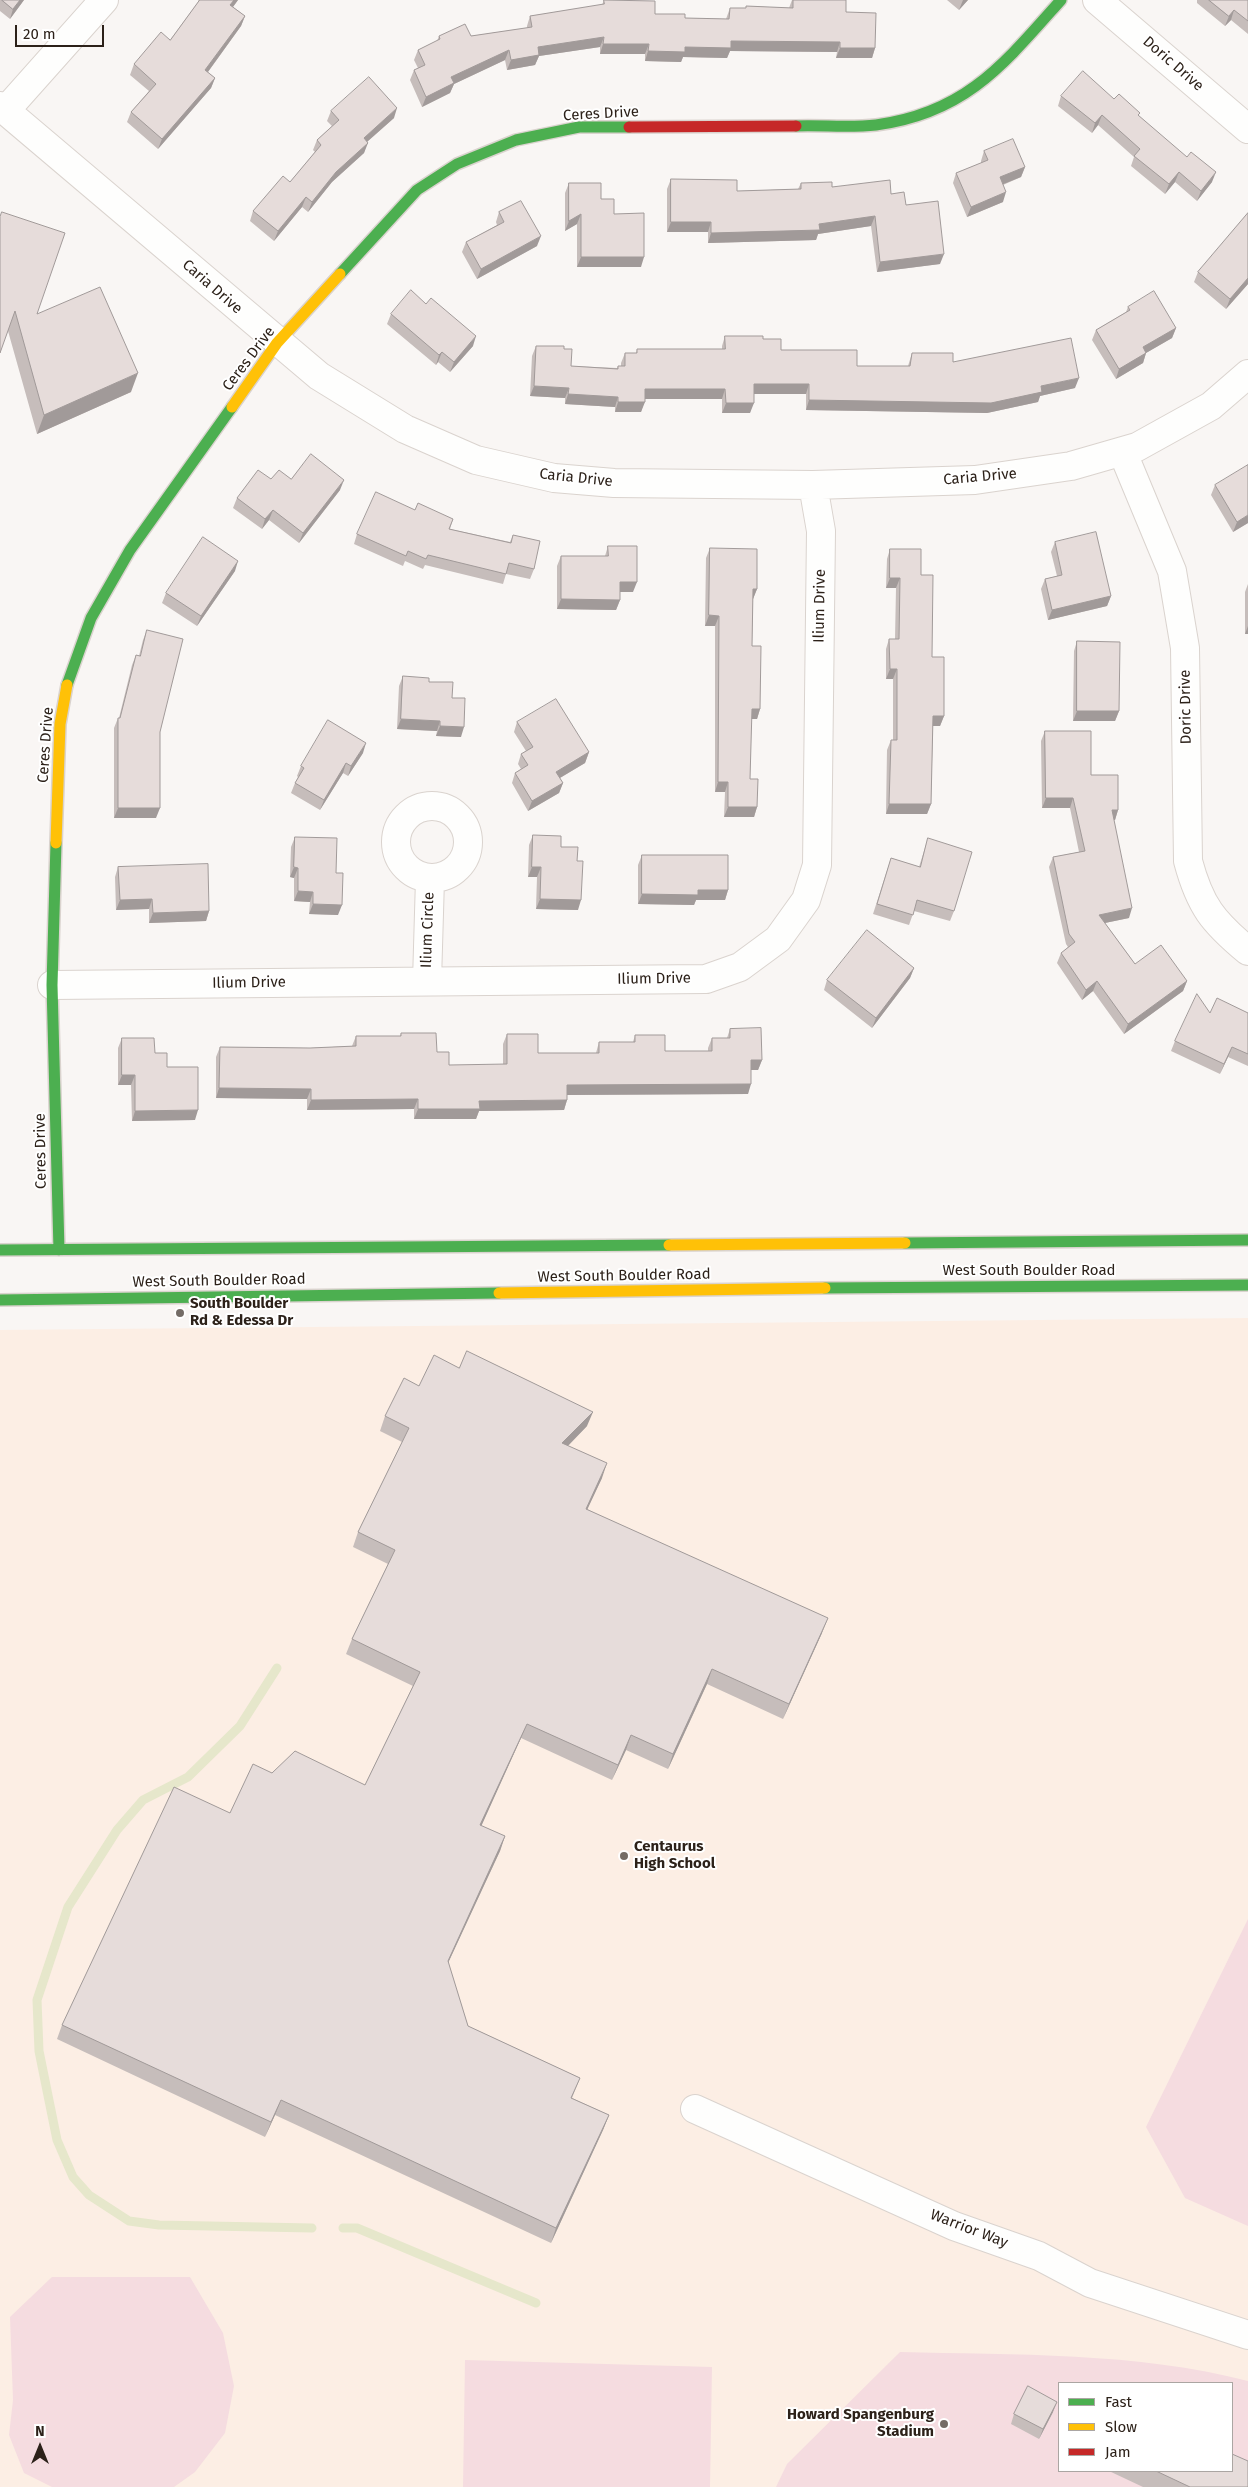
<!DOCTYPE html>
<style>
body{margin:0}
#map{position:relative;width:1248px;height:2487px;overflow:hidden;background:#f9f6f4;font-family:"Fira Sans",sans-serif}
canvas{display:block}
.legend{position:absolute;left:1058px;top:2382px;width:175px;height:90px;box-sizing:border-box;background:#fff;border:1px solid #aba6a3;margin:0;padding:6px 9px;list-style:none;font-size:15px;color:#2c2119}
.legend li{display:flex;align-items:center;gap:10px;height:25px}
.legend b{width:25px;border:1px solid #aba6a3}
.north{position:absolute;left:15px;top:2422px;width:50px;height:50px;-webkit-text-stroke:4px #fff;paint-order:stroke;rotate:0deg;font-size:14px;font-weight:700;line-height:20px;text-align:center;color:#2c2119}
.north::after{content:'';display:block;margin:auto;width:18px;height:22px;background:#2c2119;clip-path:polygon(50% 0,100% 100%,50% 72%,0 100%)}
.scale{position:absolute;left:15px;top:25px;width:89px;height:22px;box-sizing:border-box;border:2px solid #2c2119;border-top:0;padding-left:6px;font-size:15px;line-height:18px;white-space:nowrap;color:#2c2119;-webkit-text-stroke:4px #fff;paint-order:stroke}
</style>
<div id="map">
<canvas width="1248" height="2487"></canvas>
<ul class="legend">
<li><b style="height:6px;background:#4caf50"></b>Fast</li>
<li><b style="height:6px;background:#ffc107"></b>Slow</li>
<li><b style="height:6px;background:#c62828"></b>Jam</li>
</ul>
<div class="north">N</div>
<div class="scale">20 m</div>
</div>
<script>
const g = document.querySelector('canvas').getContext('2d');
g.lineJoin = 'round';
function fill(path, color) {
  g.fillStyle = color;
  g.fill(path, 'evenodd');
}
function trace(path, color, width, dash) {
  g.strokeStyle = color;
  g.lineWidth = width;
  g.lineCap = dash ? 'butt' : 'round';
  g.setLineDash(dash || []);
  g.stroke(path);
}
function drawText(font, color, halo, rows, align = 'center') {
  g.font = font + ' "Fira Sans",sans-serif';
  g.lineWidth = 4;
  g.setLineDash([]);
  g.textBaseline = 'middle';
  g.strokeStyle = halo;
  g.fillStyle = color;
  for (const [text, x, y, turn = 0] of rows) {
    g.save();
    g.translate(x, y);
    g.rotate((+turn || 0) * Math.PI / 180);
    g.textAlign = isNaN(turn) ? turn : align;
    if (halo) g.strokeText(text, 0, 0);
    g.fillText(text, 0, 0);
    g.restore();
  }
}
fill(new Path2D(`
 M1248,1318V2487H0V1330ZM1059,2383H1232V2471H1059Z`), '#fceee4');
fill(new Path2D(`
 M1248,1919V2226L1185,2198L1146,2127Z
 M52,2277H190L223,2333L234,2386L225,2433L195,2472L174,2487H52L24,2473L9,2435L13,2400L10,2317Z
 M900,2352C1014,2355 1137,2352 1248,2381V2487H776L787,2464ZM1059,2383H1232V2471H1059Z
 M465,2360L712,2367L710,2487H463Z`), '#f5dce0');
trace(new Path2D(`
 M277,1668L240,1726L188,1777L143,1800L117,1830L68,1907L37,2000L39,2051L57,2140L73,2177L89,2195L129,2221L159,2225L312,2228
 M343,2228H357L536,2303`), '#e6e7cb', 9);
const street = new Path2D(`
 M1097,0L1248,129
 M0,106L319,376L405,429L476,460L554,478L614,483L813,485L975,480L1071,466L1137,447L1211,406L1248,374
 M6,110L104,0
 M1123,453L1172,571L1185,648L1188,861C1200,906 1213,922 1248,951
 M396 842a36 36 0 1 1 72 0a36 36 0 1 1-72 0Z
 M427,981L430,879
 M52,985L706,979L740,967L778,939L806,900L817,865L821,531L813,485
 M695,2109L954,2226L1039,2256L1090,2283L1248,2335`);
const fast = new Path2D(`
 M796,126C822,125 850,128 876,125C966,113 1004,64 1061,0
 M340,274L417,190L457,164L516,140L579,127H629
 M67,685L91,618L130,550L232,407
 M56,843L52,985L59,1250
 M905,1243L1248,1240
 M0,1250L669,1245
 M825,1288L1248,1285
 M0,1300L499,1293`);
const slow = new Path2D(`
 M232,407L277,343L340,274
 M56,843L60,724L67,685
 M669,1245L905,1243
 M499,1293L825,1288`);
const jam = new Path2D(`
 M629,127L796,126`);
trace(street, '#dad3ce', 30);
trace(fast, '#dad3ce', 14);
trace(slow, '#dad3ce', 14);
trace(jam, '#dad3ce', 14);
trace(street, '#fefefd', 28);
trace(fast, '#4caf50', 11);
trace(slow, '#ffc107', 11);
trace(jam, '#c62828', 11);
fill(new Path2D(`
 M0,0H24L10,19L0,11Z
 M198,0H238L233,7L245,16L241,26L208,72L215,78L211,88L158,149L127,122L131,112L149,91L130,75L134,64L170,40L199,1Z
 M604,0L655,14L685,18L726,19L730,8H746V6L789,8L792,0H846V12L875,48L872,58H836L837,52L730,51L727,58L683,57L681,62L645,61V54H600V47L539,56L535,65L507,70L505,60L454,84L450,93L422,107L410,80L414,70L418,68L414,60L418,50L437,41L439,36H471L527,28V26L530,16L602,5Z
 M947,0H968L959,10Z
 M1197,0H1248V34L1231,20L1225,26L1197,3Z
 M1061,96L1114,99L1139,116L1212,182L1197,201L1175,182L1165,194L1131,166L1134,157L1098,125L1092,133L1058,106Z
 M331,111L394,118L367,142L364,153L332,182L308,212L302,207L274,241L250,221L253,211L290,182L315,152L313,150L317,140L332,126L327,121Z
 M984,151L1025,167L1021,177L1003,185V202L967,217L953,183L956,173L981,163V161Z
 M671,179L737,191L798,189L801,183L891,194L906,205L940,264L877,272L871,226L818,234L816,240L708,243V232H667V189Z
 M569,183L601,199L614,214L641,267H577V224L565,231V193Z
 M499,212L537,246L477,279L462,252L466,242L497,225L496,222Z
 M1248,213V284L1226,309L1194,282L1198,272Z
 M0,216L37,314L131,392L37,434L8,331Z
 M426,304L473,346L450,372L438,362L436,365L387,324L391,314Z
 M1128,307L1176,328L1172,338L1146,353L1143,363L1116,379L1092,340L1096,330L1126,312Z
 M725,336L763,339L781,350L857,366H908L912,353L1075,388L1040,396L1038,402L987,413L806,410V394H754L750,413H722V399H645L641,412H615V407L565,404V398L530,396L532,356L536,346L564,349L571,366L617,368L618,366H621V363L625,353H636L637,349H722V346Z
 M271,479H291L340,490L299,543L269,520L262,529L233,508L237,498Z
 M1215,485L1248,523L1233,532L1211,495Z
 M415,510L453,519L450,529L510,542L513,535L534,569L530,579L506,574L503,584L425,565L423,569L405,561L403,566L354,544L357,534Z
 M1055,542L1111,596L1107,606L1048,620L1041,589L1045,579L1057,576L1051,552Z
 M608,546L633,592H620V600L616,610L557,609V566L561,556H605Z
 M710,548L757,589L753,599L752,646L760,709L757,719H751L750,779L757,807L754,817H724L725,792H715V626H705L706,558Z
 M890,549L921,575L932,657L944,716L940,726H933L931,804L927,814H886L887,750L891,740H893V679H886V649L889,639H895L896,588H886L887,559Z
 M235,571L197,626L162,603L166,593Z
 M1248,584V634H1245V592Z
 M147,630L160,732L156,818H114V728L118,718H119L132,665L136,655L139,656L143,640Z
 M1077,641L1119,711L1115,721H1073L1074,651Z
 M403,676L429,682L452,698L461,737L436,736L437,731L397,729L399,686Z
 M517,722L589,752L585,763L560,778L563,783L559,793L528,811L512,783L515,773L521,769L518,764L521,754L526,751L514,732Z
 M1045,731L1091,775L1118,810L1115,820H1114L1129,918L1105,923L1135,964L1187,981L1183,991L1124,1034L1093,991L1082,1000L1057,963L1061,953L1068,947L1066,944L1049,867L1053,857L1079,852L1070,808H1042L1041,741Z
 M363,753L348,776L343,773L320,810L291,793L295,783L298,777L297,776L301,766Z
 M533,835L561,847L577,861L578,910L536,909L537,877H528L529,845Z
 M295,837L336,873L338,915L309,914L310,902L294,901V878L290,877L291,847Z
 M928,838L954,911L950,921L914,911L909,925L873,914L891,858L919,867Z
 M642,855L728,890L725,900H696L694,905L638,904V865Z
 M118,867L209,911L206,921L149,923V909L116,910L115,877Z
 M914,968L910,978L872,1028L824,990L827,980Z
 M1210,1013H1248V1066L1228,1057L1220,1074L1171,1051L1175,1041Z
 M730,1029L762,1060L758,1070H751L748,1094L567,1095V1100L564,1110L479,1111L476,1119H414V1109L307,1110V1099L216,1098V1057L220,1047L310,1048L352,1046L356,1036H400L401,1033L437,1052L449,1065H503V1044L507,1034L538,1053H596L599,1042H633L635,1035L665,1051H708V1048L712,1038H727Z
 M122,1038L155,1053L167,1067L195,1120L132,1121L131,1085H118V1048Z
 M459,1368L587,1426L568,1446L602,1478L587,1509L822,1633L783,1719L707,1684L668,1769L626,1750L612,1780L521,1738L481,1826L505,1836L500,1851L448,1963L468,2026L580,2078L572,2098L609,2115L603,2130L551,2243L275,2115L265,2137L57,2039L62,2025L230,1813L272,1773L365,1785L413,1686L346,1654L352,1639L388,1564L353,1547L358,1532L402,1442L380,1431L385,1416L419,1386Z
 M1053,2412L1039,2439L1011,2424L1014,2414Z
 M1109,2471H1232L1248,2487H1143Z`), '#c6bdbb');
fill(new Path2D(`
 M20,0H24L10,19L13,9Z
 M234,0H238L227,15L230,5Z
 M963,0H968L959,10Z
 M1234,10L1231,20L1225,26L1229,16Z
 M245,16L241,26L202,80L205,70Z
 M604,37L600,47L539,56L535,65L507,70L511,60L538,47Z
 M731,41L840,42L837,52L730,51L727,58L683,57L681,62L645,61L648,51L685,47Z
 M603,44H649L645,54H600Z
 M840,48H875L872,58H836Z
 M509,50L505,60L454,84L450,93L422,107L426,97L451,77Z
 M215,78L211,88L158,149L162,139Z
 M397,108L394,118L360,148L364,138Z
 M1102,115L1098,125L1092,133L1095,123Z
 M368,143L364,153L332,182L308,212L312,202L336,172Z
 M1025,167L1021,177L996,187L1000,177Z
 M1179,172L1175,182L1165,194L1169,184Z
 M1216,172L1212,182L1197,201L1201,191Z
 M1006,192L1003,202L967,217L971,207Z
 M306,197L302,207L274,241L278,231Z
 M581,214L577,224L565,231L569,221Z
 M875,216L871,226L818,234L816,240L708,243L711,233L819,224Z
 M671,222H711L708,232H667Z
 M541,236L537,246L477,279L481,269Z
 M944,254L940,264L877,272L880,262Z
 M581,257H644L641,267H577Z
 M1248,278V284L1226,309L1230,299Z
 M1176,328L1172,338L1146,353L1143,363L1116,379L1119,369L1143,347Z
 M476,336L473,346L450,372L454,362Z
 M442,352L438,362L436,365L439,355Z
 M138,373L131,392L37,434L44,415Z
 M1079,378L1075,388L1040,396L1038,402L987,413L806,410L809,400L1041,386Z
 M754,384H809L806,394H750Z
 M534,386L569,388L565,398L530,396Z
 M645,389H725L722,399H641Z
 M568,394L618,397L615,407L565,404Z
 M618,402H645L641,412H615Z
 M726,403H754L750,413H722Z
 M344,480L340,490L299,543L303,533Z
 M273,510L269,520L262,529L265,519Z
 M1248,515V523L1233,532L1237,522Z
 M238,561L235,571L197,626L201,616Z
 M890,578H900L896,588H886Z
 M620,582H637L633,592H616Z
 M753,589H757L753,599Z
 M1111,596L1107,606L1048,620L1052,610Z
 M561,599L620,600L616,610L557,609Z
 M709,615L719,616L715,626H705Z
 M1248,626V634H1245Z
 M890,669H897L893,679H886Z
 M752,709H760L757,719H748Z
 M1077,711H1119L1115,721H1073Z
 M933,716H944L940,726H930Z
 M401,719L440,721L437,731L397,729Z
 M440,726L464,727L461,737L436,736Z
 M366,743L363,753L348,776L351,766Z
 M589,752L585,763L553,782L556,772Z
 M346,763L343,773L320,810L324,800Z
 M718,782H728L725,792H715Z
 M563,783L559,793L528,811L532,801Z
 M1046,798H1073L1070,808H1042Z
 M889,804H931L927,814H886Z
 M728,807H757L754,817H724Z
 M118,808H160L156,818H114Z
 M1112,810H1118L1115,820H1108Z
 M294,867L298,868L294,878L290,877Z
 M532,867H541L537,877H528Z
 M698,890H728L725,900H696L694,905L638,904L642,894Z
 M298,891L313,892L310,902L294,901Z
 M152,899L149,909L116,910L120,900Z
 M540,899L581,900L578,910L536,909Z
 M313,904L342,905L338,915L309,914Z
 M1132,908L1129,918L1095,925L1099,915Z
 M209,911L206,921L149,923L153,913Z
 M914,968L910,978L872,1028L876,1018Z
 M1097,981L1093,991L1082,1000L1086,990Z
 M1187,981L1183,991L1124,1034L1128,1024Z
 M1232,1047L1228,1057L1220,1074L1224,1064Z
 M751,1060H762L758,1070H747Z
 M122,1075H135L131,1085H118Z
 M751,1084L748,1094L564,1095L567,1085Z
 M219,1088L311,1089L307,1099L216,1098Z
 M418,1099L414,1109L307,1110L311,1100Z
 M567,1100L564,1110L479,1111L476,1119H414L418,1109L479,1101Z
 M198,1110L195,1120L132,1121L135,1111Z
 M593,1412L587,1426L557,1457L562,1443Z
 M607,1463L602,1478L581,1523L586,1509Z
 M828,1618L822,1633L783,1719L789,1704Z
 M712,1669L707,1684L668,1769L673,1754Z
 M527,1724L521,1738L475,1840L480,1825Z
 M631,1735L626,1750L612,1780L618,1765Z
 M505,1836L500,1851L442,1976L448,1961Z
 M281,2100L275,2115L265,2137L271,2122Z
 M609,2115L603,2130L551,2243L556,2228Z
 M1057,2402L1053,2412L1039,2439L1043,2429Z`), '#a19a99');
const building = new Path2D(`
 M2,0H20L13,9Z
 M200,0H234L230,5L245,16L205,70L215,78L162,139L131,112L156,84L134,64L161,32L170,40Z
 M604,0L655,1V14H685V18L729,19L730,8H746V6L793,8V0H846V12L876,13L875,48H840V42L731,41V48L685,47V52L648,51L649,44H603L604,37L538,47L539,55L511,60L509,50L451,77L454,83L426,97L414,70L425,65L418,50L440,39L439,36L465,24L471,36L532,27L530,16L604,4Z
 M1209,0H1248V21L1234,10L1229,16Z
 M1083,71L1114,99L1119,94L1140,113L1138,115L1187,157L1191,152L1216,172L1201,191L1179,172L1169,184L1134,156L1140,149L1102,115L1095,123L1061,96Z
 M369,77L397,108L364,138L368,143L336,172L312,202L306,197L278,231L253,211L283,176L290,182L321,145L317,140L339,120L331,111Z
 M1013,139L1025,167L1000,177L1006,192L971,207L956,173L988,160L984,151Z
 M671,179L737,180V191L801,189V183L832,182V187L890,180L891,194L904,192L906,205L938,201L944,254L880,262L875,216L819,224L820,230L711,233V222H671Z
 M569,183H601V199H614V214L644,213V257H581V214L569,221Z
 M521,201L541,236L481,269L466,242L504,222L499,212Z
 M2,212L65,233L37,314L100,287L138,373L44,415L15,311L0,353V217Z
 M1248,213V278L1230,299L1198,272Z
 M411,290L426,304L431,298L476,336L454,362L442,352L439,355L391,314Z
 M1154,291L1176,328L1143,347L1146,353L1119,369L1096,330L1130,310L1128,307Z
 M725,336H763V339H781V350H857V366H910L912,353H953V362L1071,338L1079,378L1041,386L1042,392L991,403L809,400V384H754V403H726L725,389H645V402H618V397L568,394L569,388L534,386L536,346H564V349H572L571,366L618,369V366H625V353H637V349H725Z
 M311,454L344,480L303,533L273,510L265,519L237,498L258,470L271,479L279,470L291,479Z
 M1248,465V515L1237,522L1215,485Z
 M376,492L415,510L418,503L453,519L449,529L511,543L513,535L540,541L534,569L509,563L506,574L428,555L426,559L408,551L406,556L357,534Z
 M1096,532L1111,596L1052,610L1045,579L1062,575L1055,542Z
 M203,537L238,561L201,616L166,593Z
 M608,546H637V582H620V600L561,599V556H608Z
 M710,548L757,549V589H753L752,646H761L760,709H752L750,779H758L757,807H728V782H718L719,616L709,615Z
 M890,549H921V575H933L932,657H944V716H933L931,804H889L891,740H897V669H890L889,639H899L900,578H890Z
 M147,630L183,639L160,732V808H118V718H120L136,655L140,656Z
 M1077,641L1120,642L1119,711H1077Z
 M403,676L429,678V682H453L452,698H465L464,727L440,726V721L401,719Z
 M556,699L589,752L556,772L563,783L532,801L515,773L528,765L521,754L533,747L517,722Z
 M328,720L366,743L351,766L346,763L324,800L295,783L304,768L301,766Z
 M1045,731H1091V775H1118V810H1112L1132,908L1099,915L1135,964L1161,945L1187,981L1128,1024L1097,981L1086,990L1061,953L1075,942L1069,934L1053,857L1085,851L1073,798H1046Z
 M533,835L561,836V847H578L577,861H583L581,900L540,899L541,867H532Z
 M295,837L337,838L336,873H343L342,905L313,904V892L298,891V868L294,867Z
 M928,838L972,852L954,911L917,900L913,915L877,904L891,858L920,867Z
 M642,855H728V890H698V895L642,894Z
 M208,864L209,911L153,913L152,899L120,900L118,867Z
 M867,930L914,968L876,1018L827,980Z
 M1197,994L1210,1013L1217,998L1248,1013V1054L1232,1047L1224,1064L1175,1041Z
 M761,1028L762,1060H751V1084L567,1085V1100L479,1101L480,1109H418V1099L311,1100V1089L219,1088L220,1047L310,1048L356,1046V1036H401V1033H436L437,1052H449V1065L507,1064V1034H538V1053H599V1042H635V1035H665V1051H712V1038H730V1029Z
 M122,1038H154L155,1053H167V1067H198V1110L135,1111V1075H122Z
 M467,1351L593,1412L562,1443L607,1463L586,1509L828,1618L789,1704L712,1669L673,1754L631,1735L618,1765L527,1724L480,1825L505,1836L448,1961L468,2026L580,2078L571,2098L609,2115L556,2228L281,2100L271,2122L62,2025L174,1787L230,1813L253,1764L272,1773L295,1751L365,1785L420,1672L352,1639L395,1550L358,1532L409,1428L385,1416L404,1378L419,1386L434,1355L459,1368Z
 M1028,2386L1057,2402L1043,2429L1014,2414Z
 M1232,2454L1248,2461V2487H1190L1156,2471H1232Z`);
fill(building, '#e6dcda');
trace(building, '#a19a99', 1);
for (const [x, y, r, color] of [
 [180,1313,5,"#746c66"],
 [624,1856,5,"#746c66"],
 [944,2424,5,"#746c66"]
]) {
  const dot = new Path2D();
  dot.arc(x, y, r, 0, 2 * Math.PI);
  g.fillStyle = color;
  g.fill(dot);
  trace(dot, '#fff', 2);
}
drawText('15px', '#2c2119', '#fff', [
 ["Doric Drive",1173,64,41],
 ["Ceres Drive",601,114,-3],
 ["Caria Drive",212,287,41],
 ["Ceres Drive",249,359,-53],
 ["Caria Drive",980,477,-5],
 ["Caria Drive",576,478,6],
 ["Ilium Drive",820,606,-89],
 ["Doric Drive",1186,707,-91],
 ["Ceres Drive",46,745,-86],
 ["Ilium Circle",428,930,-88],
 ["Ilium Drive",654,979,-1],
 ["Ilium Drive",249,983,-1],
 ["Ceres Drive",41,1151,-91],
 ["West South Boulder Road",1029,1271],
 ["West South Boulder Road",624,1276,-1],
 ["West South Boulder Road",219,1281,-1],
 ["Warrior Way",969,2229,21]
]);
drawText('bold 15px', '#2c2119', '#fff', [
 ["South Boulder",190,1304],
 ["Rd & Edessa Dr",190,1321],
 ["Centaurus",634,1847],
 ["High School",634,1864],
 ["Howard Spangenburg",934,2415,"right"],
 ["Stadium",934,2432,"right"]
], 'left');
</script>
